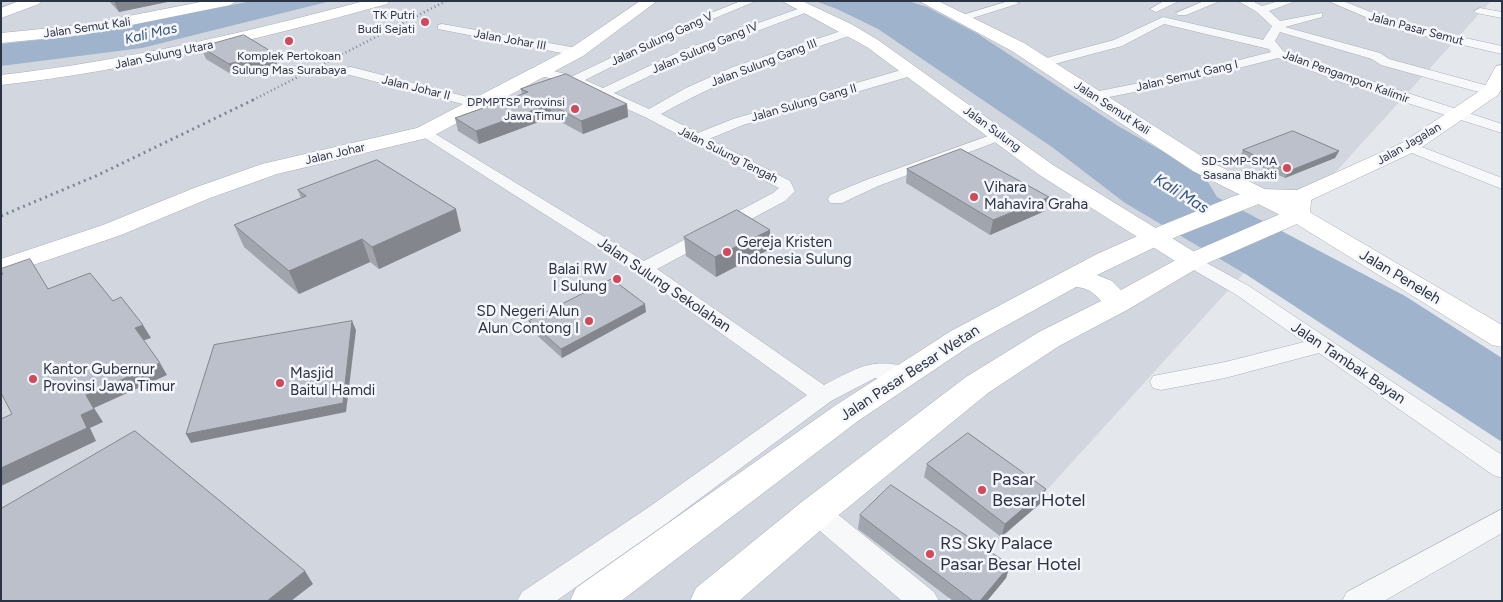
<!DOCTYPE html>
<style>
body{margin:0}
#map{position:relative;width:1503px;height:602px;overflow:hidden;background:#e4e7ec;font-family:Figtree,sans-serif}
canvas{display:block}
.frame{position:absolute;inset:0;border:2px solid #2b3445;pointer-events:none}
</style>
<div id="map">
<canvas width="1503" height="602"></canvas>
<div class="frame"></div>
</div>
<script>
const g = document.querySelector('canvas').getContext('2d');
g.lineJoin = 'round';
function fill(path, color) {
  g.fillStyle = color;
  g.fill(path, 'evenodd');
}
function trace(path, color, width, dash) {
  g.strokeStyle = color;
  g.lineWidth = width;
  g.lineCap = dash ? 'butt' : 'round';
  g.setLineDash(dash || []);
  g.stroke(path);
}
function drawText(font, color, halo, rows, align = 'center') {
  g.font = font + ' Figtree,sans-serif';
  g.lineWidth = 5;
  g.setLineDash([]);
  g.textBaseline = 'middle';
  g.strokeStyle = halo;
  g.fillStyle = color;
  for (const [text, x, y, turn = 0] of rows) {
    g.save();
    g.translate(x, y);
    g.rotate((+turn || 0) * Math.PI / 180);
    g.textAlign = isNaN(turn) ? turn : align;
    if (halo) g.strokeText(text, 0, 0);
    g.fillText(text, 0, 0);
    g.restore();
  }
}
fill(new Path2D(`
 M1,1H1491L946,601H1Z`), '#d2d6de');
fill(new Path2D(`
 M252,1H331L142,48L1,66V44L75,36Z
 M815,1H908L927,7L978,34L1118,126L1203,174L1217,197L1405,296L1502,358V442L1247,275L1125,203L1052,147L878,29L837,9Z`), '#9fb4cc');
const street = new Path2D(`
 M741,1H756L679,33L585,80L603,88L683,50L809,5L814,8L813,10L691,56L614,93L649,109L686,88L733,67L853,27L857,29V33C789,57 724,78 661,114L698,133L733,119L908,68L913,67L919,71L918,74L743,125L709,139L790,181L795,191L785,201L657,269L824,385C861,366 873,357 915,369L918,374L915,379L907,382L875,378L831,401L667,523L556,601H517L522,592L649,507L807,395L637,273L417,133L419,130H429L644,261L773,193L779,188L645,117L569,83L537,75L536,72L542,68L573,76L671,29Z
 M1009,1L1020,3L963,21L957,18L959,16Z
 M1164,1H1179L1156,12L1150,9Z
 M1204,1H1220L1186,15H1178L1176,13Z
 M1238,1H1252L1262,6L1279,1H1296L1269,11L1280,21L1322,13V17L1285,27L1380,53L1389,59L1496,88L1498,91L1496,94H1486L1381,65L1372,59L1280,32L1275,41L1283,51L1295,56L1502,124V133L1341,82L1278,58L1180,83L1094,100L1089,99L1087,96L1089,93L1180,75L1271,52L1269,49L1164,24L1122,46L1043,67L1037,63L1039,60L1114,40L1163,17L1263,40L1272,26L1257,12Z
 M1328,1H1343L1401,24L1502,46V54L1394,29Z
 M1480,8L1502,12V18L1476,13L1474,11Z
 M442,24L577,48L583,52L577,56L438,29V25Z
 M351,67L487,102L489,105L482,109L346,74L345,71L346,68Z
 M999,132L1004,133L1006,136L1004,139L878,186L842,203H830L828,199L830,195L866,180Z
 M1409,142L1502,178V189L1404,150L1401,147Z
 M1192,255L1249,286L1502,455V478L1493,475L1319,353L1225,378L1161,390L1153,388L1150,382L1153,376L1225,362L1304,342L1235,294L1185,265L1183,261L1185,257Z
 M816,501L825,504L934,592L939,601H902L807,520L803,512L807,504Z
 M1502,509V533L1384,601H1342L1347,592Z`);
const secondary = new Path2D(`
 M19,1H41L39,4L1,18V8Z
 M206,1H237L230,5L82,35L1,43V33L82,25Z
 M364,1H389L387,4C260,39 133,70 1,85V75C125,61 244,33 364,1Z
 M640,1H657L583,56L431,137L277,174L210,198L121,235L1,276V259L103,225L194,188L262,164L417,128L571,48Z
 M782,1H802L851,24L878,40L1053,165L1201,256L1205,261L1201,266L1192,269L1183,266L1038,174L867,47Z
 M919,1H938L1024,43L1209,161L1306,210L1502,325V347L1492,345L1290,220L1193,171L1012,51Z`);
const primary = new Path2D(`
 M1502,65V88L1498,95L1416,151L1311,200L1310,215L1306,220L1201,266L1127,310L1059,346L988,393L829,523L739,601H690L696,588L803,501L966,377L1039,332L1101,301C1094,292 1087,288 1076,287L971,345L858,421L621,601H570L576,588L836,405L951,331L1097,254L1160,226L1234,196L1252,191L1260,189L1297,190L1402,143L1484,88L1496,66ZM1261,203L1288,204L1287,211L1183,256L1121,290L1112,281L1097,275L1178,236Z`);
trace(street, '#a9aeb7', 1);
trace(secondary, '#a9aeb7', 1);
trace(primary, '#a3abb8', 1);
fill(street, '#f7f8fa');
fill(secondary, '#fff');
fill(primary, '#fff');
trace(new Path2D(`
 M253,100L446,1`), '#7d8696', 2.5, [1, 3]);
trace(new Path2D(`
 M1,216L98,175L255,99`), '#7d8696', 3, [2, 4]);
fill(new Path2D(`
 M109,1H172L119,12Z
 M201,47L272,52L277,64L234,76L206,59Z
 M521,89L627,104L628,117L583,134L552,117L479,144L458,131L455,118L522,94Z
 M1243,150L1339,151L1335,158L1285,178L1240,157Z
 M907,169L1045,211L990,235L906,183Z
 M298,190L461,231L379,269L370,262L299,294L244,247L234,225L301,198Z
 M770,230V249L716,277L686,256L684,237Z
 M646,312L562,358L531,330L529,321Z
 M927,464L1042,502L1001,537L924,477Z
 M860,515L1010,565L1006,578L987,601H953L858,529Z`), '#a1a5ae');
fill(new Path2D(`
 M114,1H172L119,12Z
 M272,52L277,64L234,76L229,64Z
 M550,104L552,117L479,144L476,131Z
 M627,104L628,117L583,134L581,121Z
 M1339,151L1335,158L1285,178L1289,171Z
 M1049,197L1045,211L990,235L993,220Z
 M456,209L461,231L379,269L372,247Z
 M770,230V249L716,277L715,257Z
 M362,239L370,262L299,294L289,271Z
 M645,304L646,312L562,358L561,349Z
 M352,321L356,330L346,412L191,443L186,434Z
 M143,325L151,338L142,341L135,328Z
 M160,363L167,375L94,408L103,422L90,428L96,441L1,486V468L81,415L86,395Z
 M1046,489L1042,502L1001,537L1005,524Z
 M1010,565L1006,578L987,601H980Z
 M305,571L313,584L291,601H267Z`), '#83868d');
const building = new Path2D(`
 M244,35L272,52L229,64L201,47Z
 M566,74L627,104L581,121L550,104L476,131L455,118L528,92L521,89Z
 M1293,131L1339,151L1289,171L1243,150Z
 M961,149L1049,197L993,220L907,169Z
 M377,160L456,209L372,247L362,239L289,271L234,225L306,196L298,190Z
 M737,210L770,230L715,257L684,237Z
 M30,259L48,289L90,273L113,301L121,297L143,325L135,328L160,363L86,395L94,409L81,415L87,428L1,468V419L12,414L1,393V275L3,274L1,271V269Z
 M612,279L645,304L561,349L529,321Z
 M352,321L343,403L186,434L214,345Z
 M135,431L305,571L267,601H1V509Z
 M968,433L1046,489L1005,524L927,464Z
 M891,485L1010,565L980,601H973L860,515Z`);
fill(building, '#bbc0ca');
trace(building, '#83868d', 1);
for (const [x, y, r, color] of [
 [425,22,5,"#d1495b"],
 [289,41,5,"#d1495b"],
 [575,109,5,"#d1495b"],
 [1287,168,5,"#d1495b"],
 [974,197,5,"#d1495b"],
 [727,252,5,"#d1495b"],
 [617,279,5,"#d1495b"],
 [589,321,5,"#d1495b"],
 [33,379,5,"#d1495b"],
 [280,383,5,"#d1495b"],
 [982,490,5,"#d1495b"],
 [930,554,5,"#d1495b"]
]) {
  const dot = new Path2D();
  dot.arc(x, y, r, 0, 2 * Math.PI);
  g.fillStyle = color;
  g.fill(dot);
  trace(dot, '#f4f6f9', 2);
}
drawText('12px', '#2b3445', '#f4f6f9', [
 ["TK Putri",415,15],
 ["Budi Sejati",415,29],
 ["Komplek Pertokoan",289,56,"center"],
 ["Sulung Mas Surabaya",289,70,"center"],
 ["DPMPTSP Provinsi",565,102],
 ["Jawa Timur",565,116],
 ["SD-SMP-SMA",1277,161],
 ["Sasana Bhakti",1277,175]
], 'right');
drawText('12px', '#2b3445', '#f4f6f9', [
 ["Jalan Semut Kali",87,28,-8],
 ["Jalan Pasar Semut",1416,29,15],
 ["Jalan Sulung Gang V",662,39,-25],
 ["Jalan Johar III",510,40,10],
 ["Jalan Sulung Gang IV",705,48,-23],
 ["Jalan Sulung Utara",164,55,-12],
 ["Jalan Sulung Gang III",764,63,-21],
 ["Jalan Semut Gang I",1187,76,-13],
 ["Jalan Pengampon Kalimir",1346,77,20],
 ["Jalan Johar II",416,88,14],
 ["Jalan Sulung Gang II",804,103,-16],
 ["Jalan Semut Kali",1112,108,33],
 ["Jalan Sulung",992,129,36],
 ["Jalan Jagalan",1409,144,-30],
 ["Jalan Johar",335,154,-13],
 ["Jalan Sulung Tengah",728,155,27]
]);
drawText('italic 14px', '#34527a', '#f4f6f9', [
 ["Kali Mas",151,34,-13]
]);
drawText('15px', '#2b3445', '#f4f6f9', [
 ["Vihara",984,188],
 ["Mahavira Graha",984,205],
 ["Gereja Kristen",737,243],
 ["Indonesia Sulung",737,260],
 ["Balai RW",607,270,"right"],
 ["I Sulung",607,287,"right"],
 ["SD Negeri Alun",579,312,"right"],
 ["Alun Contong I",579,329,"right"],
 ["Kantor Gubernur",43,370],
 ["Provinsi Jawa Timur",43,387],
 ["Masjid",290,374],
 ["Baitul Hamdi",290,391]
], 'left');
drawText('15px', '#2b3445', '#f4f6f9', [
 ["Jalan Peneleh",1400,277,31],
 ["Jalan Sulung Sekolahan",664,285,34],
 ["Jalan Tambak Bayan",1348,363,34],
 ["Jalan Pasar Besar Wetan",910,373,-33]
]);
drawText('italic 16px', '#34527a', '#f4f6f9', [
 ["Kali Mas",1181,194,32]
]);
drawText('18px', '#2b3445', '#f4f6f9', [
 ["Pasar",992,480],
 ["Besar Hotel",992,501],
 ["RS Sky Palace",940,544],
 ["Pasar Besar Hotel",940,565]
], 'left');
</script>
